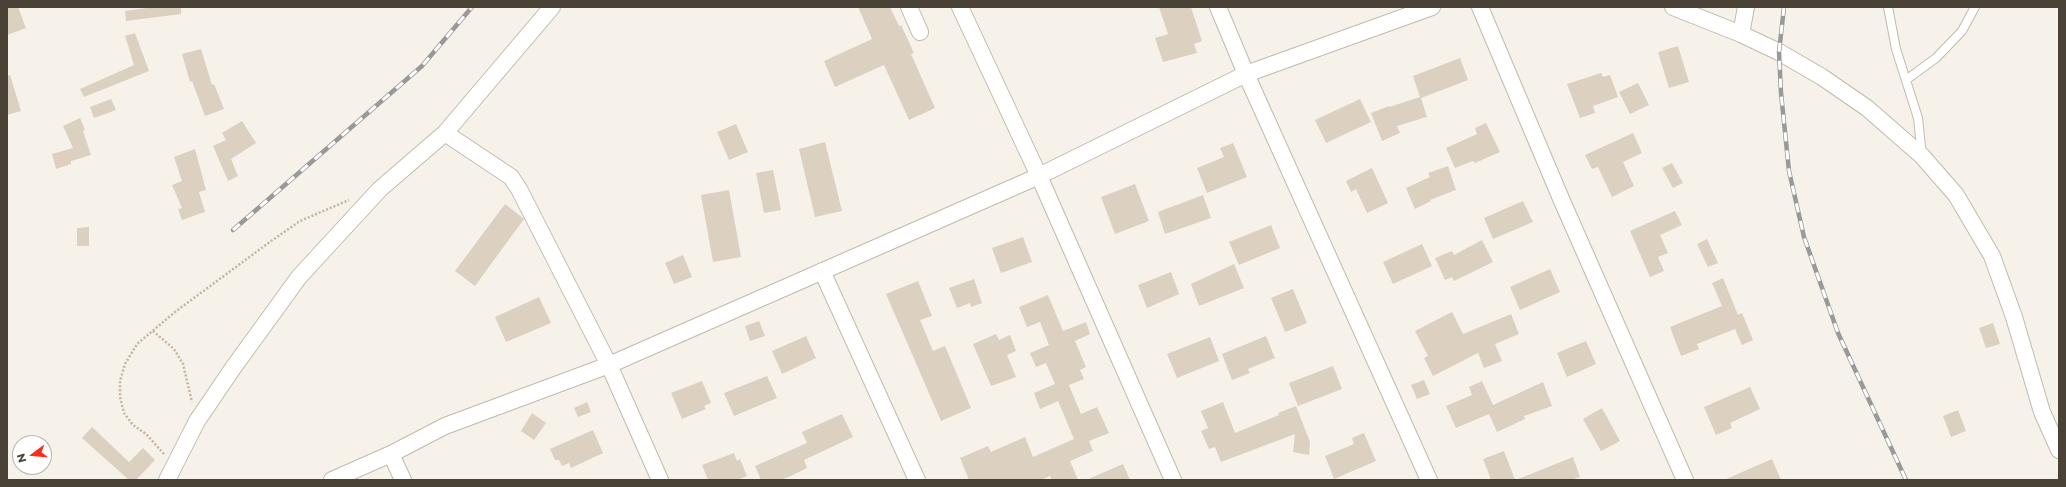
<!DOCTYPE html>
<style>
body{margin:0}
#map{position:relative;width:2066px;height:487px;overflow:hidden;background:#f6f2ea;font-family:Montserrat,sans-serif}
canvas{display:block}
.frame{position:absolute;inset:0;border:8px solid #4b4237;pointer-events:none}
.north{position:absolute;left:12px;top:435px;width:40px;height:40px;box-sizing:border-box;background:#fff;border:1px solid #b7b3af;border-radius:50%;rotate:254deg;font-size:11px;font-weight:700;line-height:16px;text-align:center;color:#4b4237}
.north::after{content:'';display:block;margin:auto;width:14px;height:18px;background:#ff2c18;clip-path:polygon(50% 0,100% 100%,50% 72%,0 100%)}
</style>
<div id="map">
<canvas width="2066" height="487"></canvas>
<div class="frame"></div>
<div class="north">N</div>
</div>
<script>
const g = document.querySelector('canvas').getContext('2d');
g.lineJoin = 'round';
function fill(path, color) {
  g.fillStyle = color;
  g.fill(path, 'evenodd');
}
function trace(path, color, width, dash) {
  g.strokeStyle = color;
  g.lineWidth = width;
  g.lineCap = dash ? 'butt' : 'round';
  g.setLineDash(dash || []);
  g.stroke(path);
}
fill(new Path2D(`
 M7,7H18L26,28L7,35Z
 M154,7H181V14L126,21L125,11Z
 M858,7H890L899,26L901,25L914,53L911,54L935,108L909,120L884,65L835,87L824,61L872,39Z
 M1159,7H1191L1202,41L1194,44L1197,53L1163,62L1155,38L1168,34Z
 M135,33L149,71L84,97L80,89L134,65L125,36Z
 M1678,46L1689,82L1669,88L1658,52Z
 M201,49L212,85L214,84L224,109L205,116L192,81L190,82L182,54Z
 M1460,58L1468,80L1421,98L1427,117L1397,126L1400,133L1382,141L1371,113L1389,106V107L1420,97L1413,76Z
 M1601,73L1603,77L1610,75L1618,97L1593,106L1595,113L1580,118L1567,84Z
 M10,75L21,111L7,115V76Z
 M1638,83L1649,105L1630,114L1619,92Z
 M111,99L116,110L94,118L90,107Z
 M1360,99L1371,122L1326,143L1315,120Z
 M80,118L85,130L83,131L91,155L71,161V164L56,169L52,154L73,148L63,126Z
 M242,121L256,143L231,159L238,176L228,181L213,146L226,140L222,133Z
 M1486,123L1500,152L1475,163L1473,161L1455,168L1446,148L1477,134L1475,128Z
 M736,124L748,152L729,160L717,132Z
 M1633,133L1642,153L1623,162L1634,186L1612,197L1598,167L1592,169L1585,155Z
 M825,142L842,211L815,217L799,149Z
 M1233,143L1247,177L1207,193L1197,168L1224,157L1220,148Z
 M195,149L206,190L199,192L205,212L182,220L178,209L182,208L172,185L182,181L174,157Z
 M1672,163L1683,183L1673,188L1662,168Z
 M1448,166L1456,190L1430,200L1431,201L1415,209L1406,188L1430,177L1428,173Z
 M1372,168L1388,203L1367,213L1356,189L1351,192L1346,181Z
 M773,170L781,210L764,213L756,173Z
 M1135,184L1149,221L1115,234L1101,197Z
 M729,190L741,257L713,262L701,195Z
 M1203,195L1211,218L1165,234L1158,212Z
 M1523,201L1533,222L1493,239L1484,218Z
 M505,204L524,219L475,286L455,271Z
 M1675,211L1682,225L1660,235L1668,253L1658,257L1664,271L1650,277L1630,231Z
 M1271,225L1280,248L1239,265L1229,242Z
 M89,227V246H77V228Z
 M1023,237L1032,262L1001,273L992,248Z
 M1707,239L1718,263L1708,267L1697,244Z
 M1482,240L1493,262L1454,281L1452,277L1445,280L1435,258L1452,251L1454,255Z
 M1422,244L1432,266L1393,284L1383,262Z
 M683,255L692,277L674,284L665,263Z
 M1234,264L1244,288L1199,306L1191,284Z
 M1550,269L1560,292L1520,310L1510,287Z
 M1171,272L1179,294L1147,308L1138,285Z
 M1723,278L1738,315L1742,313L1753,340L1742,345L1735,329L1697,344L1699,349L1681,356L1670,327L1722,306L1712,283Z
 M974,279L982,303L971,307L970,303L957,308L949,288Z
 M918,281L932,316L920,320L933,351L945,346L971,408L941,421L886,294Z
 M1293,289L1307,323L1285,332L1271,298Z
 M1048,295L1063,331L1086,322L1090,334L1075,341L1086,367L1080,370L1084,379L1069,385L1081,414L1097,407L1109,433L1089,441L1093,451L1070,461L1078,480H1052L1050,476L1041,480H969L960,458L988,446L991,452L1025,437L1033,457L1074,439L1058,401L1040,409L1034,393L1055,384L1046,363L1036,367L1030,353L1049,345L1040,322L1027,327L1019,307Z
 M539,297L551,323L506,342L495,317Z
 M1452,312L1463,334L1511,314L1519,334L1495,344L1502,361L1484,368L1478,353L1433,376L1424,358L1428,356L1415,331Z
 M759,321L765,336L750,341L745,326Z
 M1993,323L2000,344L1986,348L1979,328Z
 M996,334L999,340L1010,335L1016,351L1007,355L1016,377L991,386L973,344Z
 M806,336L816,358L782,374L772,351Z
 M1266,336L1275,358L1248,369L1250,373L1232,380L1222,354Z
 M1210,337L1219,361L1177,378L1167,354Z
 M1586,341L1596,364L1567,377L1557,353Z
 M1333,366L1342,389L1298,406L1289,383Z
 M767,376L777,398L734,416L724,393Z
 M1424,380L1430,394L1417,399L1411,385Z
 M702,381L711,403L704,406L706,409L682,419L671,393Z
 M1482,381L1493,405L1543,382L1552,406L1524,416L1525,419L1497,432L1489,414L1456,428L1446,406L1472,395L1469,387Z
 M1750,387L1760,409L1730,423L1732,428L1716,435L1704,407Z
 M587,402L591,412L578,417L574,408Z
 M1223,402L1235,433L1279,415L1278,413L1296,406L1310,442L1309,455L1293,452L1295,434L1221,462L1215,447L1209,449L1201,431L1208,428L1201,411Z
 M1602,408L1620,441L1601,451L1583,419Z
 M1958,410L1966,431L1951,437L1943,416Z
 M532,413L546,423L534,440L521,431Z
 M842,414L853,437L804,460L807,468L791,476L780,480H761L755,466L807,443L802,432Z
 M92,427L129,462L143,448L155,460L136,480H129L82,438Z
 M593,430L603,453L571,468L569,463L562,466L559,460H555L550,449Z
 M1364,433L1376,461L1334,479L1325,456L1354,444L1352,438Z
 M1504,451L1515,480H1491L1483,459Z
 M734,453L737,461L740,459L747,476L737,480H708L702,465Z
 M1573,457L1580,477L1571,480H1516Z
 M1772,459L1781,480H1724Z
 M1123,464L1130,480H1086Z`), '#dcd0c1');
const service = new Path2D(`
 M1888,7L1896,49L1918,118L1922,156
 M1906,80L1936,58L1962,31L1975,7`);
const minor = new Path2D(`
 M909,7L920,32
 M960,7L1039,176L1173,480
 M1218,7L1246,74L1429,480
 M1480,7L1562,201L1685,480
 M1673,7L1741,34L1779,52L1822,77L1867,108L1922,156L1956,195L1992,256L2014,317L2042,412L2059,450
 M1741,34L1746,7
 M445,133L511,177L519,189L609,365L660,480
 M822,271L917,480
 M391,454L403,480
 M167,480L197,421L233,368L299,277L380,189L445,133L552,7
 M332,480L391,454L445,426L609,365L1039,176L1246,74L1432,7`);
trace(service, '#c3b9ac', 10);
trace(minor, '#c3b9ac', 18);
trace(new Path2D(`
 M153,331L174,349L183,364L192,402
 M164,454L146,434L133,425L124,413L120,397V381L125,364L137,344L175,312L267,244L300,221L349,200`), '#c6b49c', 2.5, [2, 2]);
trace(service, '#fff', 8);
trace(minor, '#fff', 16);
const rail = new Path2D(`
 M1784,7L1779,52L1781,93L1789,171L1804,237L1838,333L1906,480
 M233,230L422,66L472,7`);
trace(rail, '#999', 4.5);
trace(rail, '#fff', 3, [9]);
</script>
